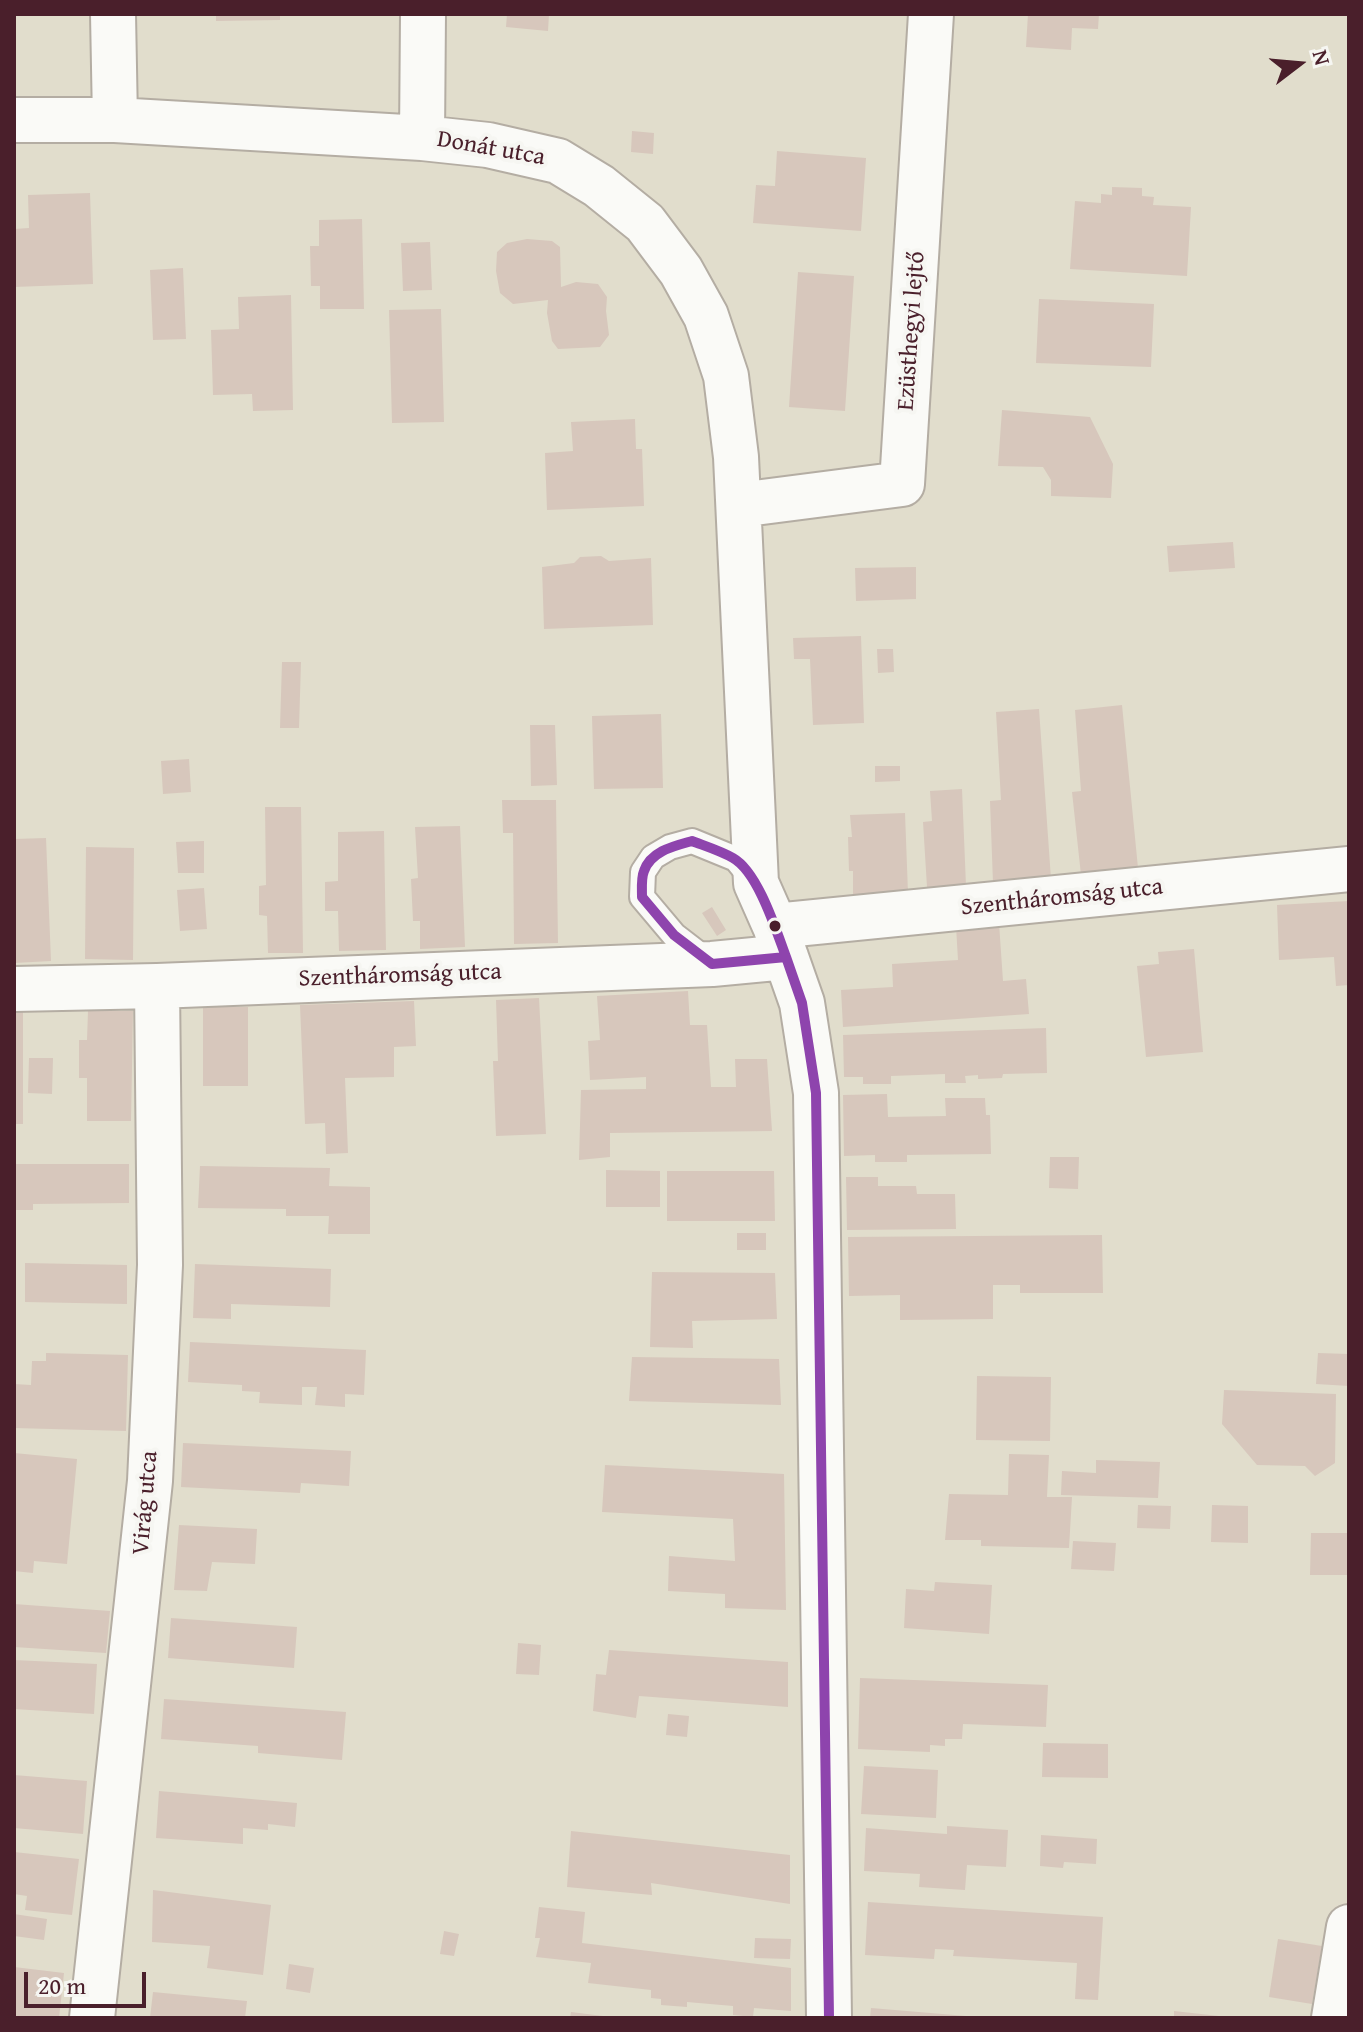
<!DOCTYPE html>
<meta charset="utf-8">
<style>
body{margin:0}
#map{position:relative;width:1363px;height:2032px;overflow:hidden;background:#e1ddcc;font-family:"Gentium Book Plus",serif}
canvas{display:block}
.frame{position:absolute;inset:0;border:16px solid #4a1f2b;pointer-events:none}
.north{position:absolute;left:1259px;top:24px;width:80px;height:80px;-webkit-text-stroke:6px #f6f6f2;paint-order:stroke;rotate:74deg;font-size:22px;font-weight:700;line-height:32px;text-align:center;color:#4a1f2b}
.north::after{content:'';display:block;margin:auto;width:28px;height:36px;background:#4a1f2b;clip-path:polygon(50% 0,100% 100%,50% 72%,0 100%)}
.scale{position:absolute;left:24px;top:1972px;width:122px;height:36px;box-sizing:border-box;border:4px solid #4a1f2b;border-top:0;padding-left:10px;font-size:24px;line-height:28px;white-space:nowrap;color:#4a1f2b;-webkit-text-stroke:6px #f6f6f2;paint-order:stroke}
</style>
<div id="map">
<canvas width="1363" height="2032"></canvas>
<div class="frame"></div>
<div class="north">N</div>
<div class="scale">20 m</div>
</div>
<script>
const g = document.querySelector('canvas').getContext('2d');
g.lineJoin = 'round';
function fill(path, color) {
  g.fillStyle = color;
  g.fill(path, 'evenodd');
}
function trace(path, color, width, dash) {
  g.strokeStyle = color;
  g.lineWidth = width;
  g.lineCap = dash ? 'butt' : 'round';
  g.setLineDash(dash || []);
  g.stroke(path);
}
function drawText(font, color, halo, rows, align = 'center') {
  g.font = font + ' "Gentium Book Plus",serif';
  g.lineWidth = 8;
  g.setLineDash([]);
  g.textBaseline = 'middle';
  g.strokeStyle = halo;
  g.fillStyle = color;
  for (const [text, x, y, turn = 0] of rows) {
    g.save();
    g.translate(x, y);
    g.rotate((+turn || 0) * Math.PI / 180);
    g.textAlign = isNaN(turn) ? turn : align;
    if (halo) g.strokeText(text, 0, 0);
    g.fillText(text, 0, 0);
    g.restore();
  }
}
fill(new Path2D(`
 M216,14H280V20L216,21Z
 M507,14H549L548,31L506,27Z
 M1028,14H1099L1098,29L1072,28L1071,50L1026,47Z
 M632,131L654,133L653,154L631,152Z
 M777,151L866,158L861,231L753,223L756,185L775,186Z
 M1112,187L1142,188V196L1154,197L1153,205L1191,207L1187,276L1070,269L1075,201L1101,203V194L1112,195Z
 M90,193L93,284L14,287V229L29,228L28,195Z
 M362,219L364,309H320V286H311L310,246H319V220Z
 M527,239L552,241L560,247L561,287L576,282L598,284L607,297L606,311L609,335L600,347L558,349L552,341L547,313L548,300L513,304L500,293L496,271L497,252L507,243Z
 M430,242L432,290L403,291L401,243Z
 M183,268L186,339L153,340L150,270Z
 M798,272L854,276L845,411L789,407Z
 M291,295L293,410L253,411L252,394L213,395L211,330L239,329L238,297Z
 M1039,299L1154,304L1151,367L1036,363Z
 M441,309L444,422L392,423L389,310Z
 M1002,410L1090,417L1113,464L1111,498L1051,496V480L1043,467L998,466Z
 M635,419L636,449H642L644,506L547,510L545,453L573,451L571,422Z
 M1233,542L1235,568L1169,572L1167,546Z
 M601,556L609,561L651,558L653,625L544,629L542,567L574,563L580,557Z
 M916,567V599L856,601L855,568Z
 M861,636L864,723L813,725L810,659H794L793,638Z
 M877,649H893L894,672L878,673Z
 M282,662H301L299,728H280Z
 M1122,705L1138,868L1081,875L1072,792L1081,791L1075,710Z
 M1039,709L1051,879L993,883L990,801L1001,800L996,712Z
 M661,714L663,788L594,789L592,716Z
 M530,725H555L557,785L531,786Z
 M189,759L191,792L163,794L161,761Z
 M875,766H900V781L875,782Z
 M962,789L966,886L927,887L923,822L932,821L930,791Z
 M502,800H556L558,943L514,944L513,833H503Z
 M265,807H301L303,953H268L267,916L259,915V886L266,885Z
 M905,813L908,893L853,895V871H849L848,837H852L850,815Z
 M460,826L465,947L420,949V921H413L411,879L418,878L415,827Z
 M384,831L386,950L339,951L338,911H325V882L338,881V832Z
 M46,838L51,961L14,963V839Z
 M204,841V873H178L176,842Z
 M86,847L134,848L133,960L85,959Z
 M204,888L207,929L180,931L177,890Z
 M1349,901V985L1336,986L1334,957L1279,960L1277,905Z
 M712,907L726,930L717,936L702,913Z
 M999,923L1003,981L1026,979L1029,1014L843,1027L841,990L893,987L892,964L958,960L956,926Z
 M1194,949L1203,1052L1146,1057L1137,966L1159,964L1158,952Z
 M688,991L690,1025H707L711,1087H736L735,1059H767L772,1131L610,1133V1157L579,1160L581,1090L646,1089V1077L590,1080L588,1041L600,1040L597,996Z
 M539,998L546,1134L496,1136L493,1061H498L496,1000Z
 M414,1001L416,1046L394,1047V1077L345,1078L348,1153L326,1154L325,1123L305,1124L300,1005Z
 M203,1007H248V1086H203Z
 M88,1011H133L131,1121H87V1078H79V1040H87Z
 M14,1012H23V1124H14Z
 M1046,1028L1047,1073L1003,1074L1002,1078L978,1079V1075L965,1076L966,1083H945V1074L891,1076V1084H863V1077H844L843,1035Z
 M29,1058H53L52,1094L28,1093Z
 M887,1094L888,1117L946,1116L945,1098H985L986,1115H990L991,1154L907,1155V1162H875V1155L844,1156L843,1095Z
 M1050,1157H1079L1078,1189L1049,1188Z
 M14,1164H129V1203L33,1204V1210H14Z
 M200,1166L330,1168L329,1186L370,1187V1234H328L329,1216H286V1209L198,1208Z
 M606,1170L660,1171V1207H606Z
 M667,1171H774L775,1221H667Z
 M846,1177H878V1186H916L917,1194H955L956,1229L847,1230Z
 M737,1233H766V1250H737Z
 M1102,1235L1103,1293H1020V1285H993V1319L900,1320V1295L849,1296L848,1237Z
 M25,1263L127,1265V1304L25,1302Z
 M195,1264L331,1269L330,1307L231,1304V1319L193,1318Z
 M652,1272L775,1273L777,1319L692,1321L693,1348L650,1347Z
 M190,1342L366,1350L364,1395L345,1394V1407L315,1405L317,1387H302V1405L259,1403L260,1392L242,1391V1385L188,1382Z
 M46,1353L128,1355L126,1431L14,1428V1384L31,1385L32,1361H46Z
 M1318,1353L1349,1354V1386L1316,1384Z
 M632,1357L779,1359L781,1405L629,1401Z
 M977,1376L1051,1377L1050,1441L976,1440Z
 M1224,1390L1336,1394L1335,1463L1315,1476L1305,1466L1257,1465L1222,1424Z
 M183,1443L351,1451L349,1486L301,1483L300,1493L181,1487Z
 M14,1453L77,1459L67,1564L34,1561L33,1573L14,1571Z
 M1009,1454L1049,1455L1047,1497H1072L1069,1548L981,1546V1540H945L949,1494L1008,1495Z
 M1096,1460L1160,1462L1158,1498L1061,1495L1062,1471L1096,1473Z
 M605,1465L784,1474L786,1610L725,1608V1594L668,1591L669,1556L735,1561L733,1519L602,1512Z
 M1138,1505L1171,1506L1170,1529L1137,1528Z
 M1212,1505L1248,1506V1543L1211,1542Z
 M179,1525L257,1529L255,1564L212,1562L207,1591L174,1590Z
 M1311,1533H1349V1575H1310Z
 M1073,1541L1116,1543L1114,1571L1071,1569Z
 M935,1582L992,1585L989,1634L904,1628L906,1589L934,1591Z
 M14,1604L110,1611L106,1653L14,1647Z
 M171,1618L297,1627L294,1668L168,1658Z
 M518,1643L541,1645L539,1675L516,1674Z
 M609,1650L788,1662V1707L639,1696L636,1718L593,1711L596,1674L606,1675Z
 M14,1660L97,1664L94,1714L14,1709Z
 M860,1678L1048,1685L1046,1727L963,1724L962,1739H945V1746L930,1745V1752L858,1749Z
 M164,1699L346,1712L342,1760L258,1753V1746L161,1739Z
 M668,1714L689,1716L687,1737L666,1735Z
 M1043,1743L1108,1744V1778L1042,1777Z
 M864,1766L938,1770L936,1818L861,1814Z
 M14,1775L87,1781L83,1834L14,1828Z
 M159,1791L297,1803L295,1827L268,1824V1830L243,1828V1844L156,1838Z
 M947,1826L1008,1830L1006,1867L967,1865L965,1890L919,1887L920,1874L864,1871L866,1828L947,1834Z
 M571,1831L790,1855V1904L651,1883L652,1895L567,1887Z
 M1041,1835L1097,1839L1096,1864L1064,1862L1063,1868L1040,1866Z
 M14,1852L79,1859L72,1915L25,1910L27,1896L14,1894Z
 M153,1890L271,1905L263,1975L207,1968L210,1946L152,1942Z
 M868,1902L1103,1917L1098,2000L1075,1999L1077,1963L953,1956L954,1950L935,1949L934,1959L865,1955Z
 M539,1907L585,1912L582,1943L791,1968V2011L754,2008L753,2017L733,2015V2006L687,2002V2007L661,2005V1999L651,1998V1990L588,1983L591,1963L536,1957L540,1938H535Z
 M14,1914L47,1919L44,1940L14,1936Z
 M444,1931L459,1934L454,1956L440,1954Z
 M755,1938L791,1939L790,1959L754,1958Z
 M1278,1939L1322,1946L1312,2004L1269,1997Z
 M289,1964L314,1968L310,1993L286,1989Z
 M14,1967L64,1973L59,2018H14Z
 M153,1992L247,2001L245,2018H150Z
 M871,2008L966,2016V2018H870Z
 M1174,2011L1219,2016V2018H1174Z
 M571,2012L603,2016V2018H570Z`), '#d7c7bc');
const service = new Path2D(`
 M709,962L674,935L642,897L643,872L653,857L670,847L692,841L736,859L754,881`);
const minor = new Path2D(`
 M113,14L115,120
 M14,120H115L422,138L488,145L558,161L599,186L645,223L681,271L706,316L726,376L736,457L756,883L775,926L802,1003L816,1093L829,2018
 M422,138L423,14
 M739,505L902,484L931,14
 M775,926L1349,869
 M14,989L157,986L712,964L786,957
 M92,2018L150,1481L160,1265L157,986
 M1334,2018L1349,1927`);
trace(service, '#b4ada3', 28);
trace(minor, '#b4ada3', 48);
trace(service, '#fafaf7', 24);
trace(minor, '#fafaf7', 44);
trace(new Path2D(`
 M692,841C705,846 721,851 733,858C758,872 776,930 786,957L712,964L674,935L642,897C642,889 641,878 644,871C651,851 674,846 692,841Z
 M786,957L802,1003L816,1093L829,2018`), '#8e44ad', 10);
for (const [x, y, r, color] of [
 [775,926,7,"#4a1f2b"]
]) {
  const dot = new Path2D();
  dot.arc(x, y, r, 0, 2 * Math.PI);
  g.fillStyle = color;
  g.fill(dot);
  trace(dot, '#f6f6f2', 3);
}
drawText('24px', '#4a1f2b', '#f6f6f2', [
 ["Donát utca",491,149,10],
 ["Ezüsthegyi lejtő",912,331,-86],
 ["Szentháromság utca",1062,898,-6],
 ["Szentháromság utca",400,976,-2],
 ["Virág utca",146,1503,-85]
]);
</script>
